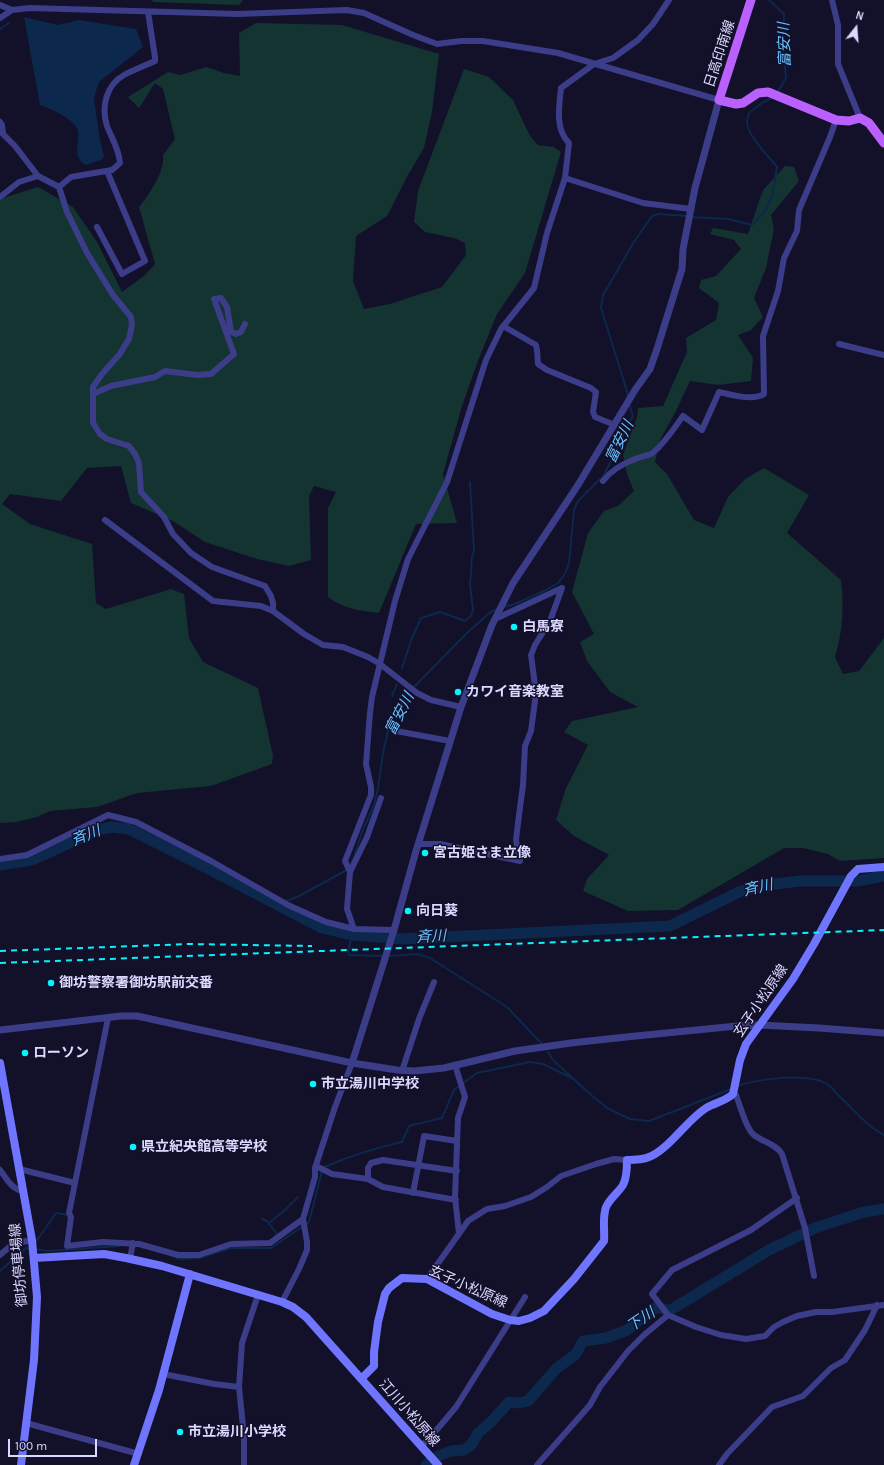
<!DOCTYPE html>
<meta charset="utf-8">
<style>
body{margin:0}
#map{position:relative;width:884px;height:1465px;overflow:hidden;background:#13102a;font-family:Karla,sans-serif}
canvas{display:block}
.north{position:absolute;left:836px;top:8px;width:40px;height:40px;-webkit-text-stroke:3px #13102a;paint-order:stroke;rotate:17deg;font-size:11px;font-weight:700;line-height:16px;text-align:center;color:#dbd9ff}
.north::after{content:'';display:block;margin:auto;width:14px;height:18px;background:#dbd9ff;clip-path:polygon(50% 0,100% 100%,50% 72%,0 100%)}
.scale{position:absolute;left:8px;top:1439px;width:89px;height:18px;box-sizing:border-box;border:2px solid #dbd9ff;border-top:0;padding-left:5px;font-size:12px;line-height:14px;white-space:nowrap;color:#dbd9ff;-webkit-text-stroke:3px #13102a;paint-order:stroke}
</style>
<div id="map">
<canvas width="884" height="1465"></canvas>
<div class="north">N</div>
<div class="scale">100 m</div>
</div>
<script>
const g = document.querySelector('canvas').getContext('2d');
g.lineJoin = 'round';
function fill(path, color) {
  g.fillStyle = color;
  g.fill(path, 'evenodd');
}
function trace(path, color, width, dash) {
  g.strokeStyle = color;
  g.lineWidth = width;
  g.lineCap = dash ? 'butt' : 'round';
  g.setLineDash(dash || []);
  g.stroke(path);
}
function drawText(font, color, halo, rows, align = 'center') {
  g.font = font + ' Karla,"Noto Sans JP",sans-serif';
  g.lineWidth = 3;
  g.setLineDash([]);
  g.textBaseline = 'middle';
  g.strokeStyle = halo;
  g.fillStyle = color;
  for (const [text, x, y, turn = 0] of rows) {
    g.save();
    g.translate(x, y);
    g.rotate((+turn || 0) * Math.PI / 180);
    g.textAlign = isNaN(turn) ? turn : align;
    if (halo) g.strokeText(text, 0, 0);
    g.fillText(text, 0, 0);
    g.restore();
  }
}
fill(new Path2D(`
 M152,0H243L239,5L153,2Z
 M256,23L342,25L439,54L432,112L424,148L408,175L387,216L356,236L353,281L364,309L390,304L442,287L466,255L465,243L454,238L425,232L414,222L418,191L464,69L489,77L513,100L530,136L538,145L554,147L561,152L525,273L497,314L478,361L462,406L443,474L457,523L416,524L379,613C361,611 343,609 328,597V508L336,492L314,486L309,496L311,560L289,566L257,559L205,542L173,521L131,503L121,466L87,468L61,501L10,494L2,504L30,524L92,544L96,603L106,609L171,589L184,594L189,638L203,662L258,688L273,756L272,764L211,786L137,793L97,807L50,811L37,817L16,822L0,823V199L38,187L73,207L97,242L122,292L145,275L155,264L139,207C149,195 165,172 163,155L175,139L163,89L155,83L139,108L128,97L168,72L181,75L206,67L224,73L240,76L239,33Z
 M785,166L794,167L799,181L771,215L774,229L766,268L754,298L763,317L751,330L738,335L753,358L751,381L718,385L690,381L675,413L660,440L655,462L667,474L694,520L714,528L728,497L745,479L764,468L809,495L787,533L841,580C844,606 843,631 835,657L843,674L859,671L884,638V858L840,861L828,854L803,848H784L678,910L628,911L583,891L587,879L609,855L574,836L556,820L566,788L588,745L564,732L572,721L638,707L610,692L587,661L580,642L594,634L572,592L588,533L604,511L618,506L634,491L627,474L623,455L637,417L638,408L663,406L687,352L686,338L716,320L719,303L699,288L701,280L716,276L741,249L734,240L710,234L713,228L748,234L763,190Z`), '#133431');
fill(new Path2D(`
 M24,17L58,25L79,20L136,29L143,47L99,82L94,98L100,141L104,156L101,160L86,165C71,157 80,142 78,131C75,119 51,109 40,105Z`), '#0c284d');
trace(new Path2D(`
 M769,0L784,14L783,45L786,78L777,93
 M0,29L9,23
 M691,217L728,219L752,225L765,211L772,197L777,167C769,157 748,136 747,123C747,120 748,116 749,113L762,103L773,97
 M628,398L626,388L601,308L603,295L634,242L652,216L659,214L687,216
 M503,607L515,604L546,590L558,583L565,574L569,563L574,510L578,501L604,475L633,416L629,404
 M402,668L412,638L421,618L440,612L465,621L471,616L473,610L470,584L472,557L474,551L470,482
 M392,696L397,684
 M284,902L299,896L345,871L353,860L362,832L374,805L378,788L383,753L388,731L397,710L407,694L469,631L492,611L498,609
 M352,935L348,952L349,955L382,956
 M390,956L417,954L430,958L507,1007L541,1043
 M548,1052L553,1060L591,1095L607,1108L630,1119L649,1121L731,1089
 M737,1086C758,1079 808,1072 827,1084C831,1087 835,1091 838,1095C853,1108 866,1126 884,1135
 M324,1167C350,1156 375,1148 402,1142L409,1126L442,1118L454,1090L477,1073L530,1062L543,1064L574,1079
 M262,1219L267,1221L277,1234
 M269,1223L285,1210L298,1197
 M35,1243L56,1213L68,1215
 M34,1249L47,1251L120,1246
 M176,1258L182,1259L200,1258L231,1248H271L309,1222L322,1171
 M0,1271L26,1248L30,1249`), '#0c284d', 2);
trace(new Path2D(`
 M0,865L32,860L98,830L112,827L129,829L209,869L322,928L352,935L403,939L670,926L741,891L767,885L800,881H858L884,876
 M426,1465L436,1457L451,1451L464,1450L472,1444L478,1433L490,1423L509,1402L519,1403L528,1401L557,1368L576,1354L583,1341L606,1338L627,1330L657,1307L669,1311L769,1250L815,1228L864,1212L884,1209`), '#0c284d', 11);
trace(new Path2D(`
 M832,0L838,25V64L860,118
 M0,5L12,10
 M0,18L12,10L30,8L238,14L347,10L364,13L413,35L437,44L461,41H483L558,53L719,100
 M0,122L2,125L3,133
 M0,131L15,146L38,176L59,187L67,212L87,253L113,295L131,317L132,325L129,339L119,355L102,374L93,387V423L100,434L107,439L129,446L135,454L139,463L141,492L164,517L173,534L191,553L212,567L265,586L271,596L273,603V611
 M565,178L643,203L691,209
 M59,187L71,177L112,170L120,163C119,149 112,139 107,126C101,107 106,85 124,75C133,70 144,66 155,61V57L148,12
 M0,197L19,182L38,176
 M97,227L122,274L145,261L107,171
 M503,326L536,345L537,350L538,364L547,370L591,388L596,392L593,412L595,417L615,425
 M839,344L884,355
 M93,394L111,386L155,377L165,371L197,375L211,374L234,354L214,299L221,298L227,307L231,332L236,334L241,332L245,324
 M603,481C610,472 622,464 633,460C639,457 645,456 651,454C662,447 675,427 683,416L702,430L719,392C731,395 753,401 764,394L763,336L778,291L784,258L797,231L799,210L830,137L836,120
 M105,520L213,601L261,606L273,611L304,634L323,645L343,647L368,657L380,664L417,693L431,700L461,707
 M495,619L562,588
 M396,731L450,741
 M418,844H440L520,861L516,840L518,823L523,785L525,746L531,731L536,693L531,655L535,645L550,621L562,588
 M0,859L27,855L108,815L136,822L211,861L288,905L326,922L354,929L394,930
 M350,872L345,861L371,795V787L366,764L370,713L372,697L395,601L408,559L447,482L486,360L501,329L534,288L547,233L565,178L569,143C555,130 559,106 561,88L594,64L613,58L638,40L653,24L669,0
 M354,929L347,909L350,872L367,837L381,798
 M108,1018L69,1213L71,1217L67,1246L103,1242L139,1244L178,1255H199L231,1244L270,1243L303,1219
 M455,1065L465,1097L458,1118L455,1197L459,1234
 M402,1071L419,1019L434,982
 M733,1094L736,1095C740,1105 746,1129 754,1135C763,1142 776,1144 782,1154L805,1228L814,1276
 M316,1166L332,1174L368,1179
 M19,1169L75,1183
 M0,1170C7,1179 12,1190 24,1191
 M413,1193L424,1136L457,1141
 M797,1198L751,1230L672,1270L652,1294L668,1315L696,1327L721,1335L746,1339L765,1336L774,1327L783,1322L797,1316L816,1312H832L884,1305
 M456,1200L383,1187L368,1179V1168L371,1163L383,1160L457,1171
 M0,1255L13,1244L32,1240
 M130,1258L133,1243
 M427,1279L468,1221L487,1209L505,1206L531,1197L547,1187L561,1176L596,1164L614,1159L627,1160
 M282,1302L299,1269L307,1250V1242L303,1219L315,1177V1168L335,1107L352,1063
 M163,1374L214,1384L239,1387
 M26,1423L139,1454
 M421,1447L440,1426L456,1407L525,1297
 M244,1465V1437L239,1387L242,1343L258,1295
 M537,1465L590,1405L600,1387L628,1351L644,1335L668,1315
 M719,1465L727,1454L772,1407L803,1396L831,1368L845,1360L865,1330L877,1305`), '#3b3d89', 6);
trace(new Path2D(`
 M0,1030L121,1016H137L352,1063L397,1070L414,1071L444,1068L515,1051L571,1043L626,1037L737,1026L759,1025L819,1028L884,1033
 M352,1063L394,930L416,851L461,707L492,625L513,583L578,485L635,390L650,369L657,349L682,269L683,249L695,188L719,100`), '#3b3d89', 7);
trace(new Path2D(`
 M0,1063L32,1240L37,1297L34,1360L21,1465
 M34,1258L104,1254L126,1258L162,1266L282,1302L293,1307L306,1317L438,1465
 M361,1379L374,1366V1352L378,1322L385,1294L389,1288L402,1278L427,1279L492,1314L510,1320L519,1321L530,1318L544,1311L574,1279L604,1241C605,1229 602,1219 606,1207C610,1198 618,1193 623,1185C627,1178 627,1168 627,1160C634,1160 642,1160 649,1157C668,1150 686,1121 706,1108C714,1103 726,1101 733,1094L740,1060L746,1044L793,979L814,944L851,876L858,869L884,867
 M134,1465L159,1390L190,1274`), '#7075ff', 8);
trace(new Path2D(`
 M751,0L719,100L736,104L743,103L758,93L768,92L836,120L849,121L860,118L869,123L884,143`), '#ba60ff', 9);
trace(new Path2D(`
 M0,951L190,944L312,946
 M0,963L884,930`), '#05f5ff', 2, [6, 5]);
for (const [x, y, r, color] of [
 [514,627,4,"#05f5ff"],
 [458,692,4,"#05f5ff"],
 [425,853,4,"#05f5ff"],
 [408,911,4,"#05f5ff"],
 [51,983,4,"#05f5ff"],
 [25,1053,4,"#05f5ff"],
 [313,1084,4,"#05f5ff"],
 [133,1147,4,"#05f5ff"],
 [180,1432,4,"#05f5ff"]
]) {
  const dot = new Path2D();
  dot.arc(x, y, r, 0, 2 * Math.PI);
  g.fillStyle = color;
  g.fill(dot);
  trace(dot, '#13102a', 1.5);
}
drawText('14px', '#dbd9ff', '#13102a', [
 ["日高印南線",720,54,-72],
 ["玄子小松原線",761,1001,-56],
 ["御坊停車場線",19,1265,-95],
 ["玄子小松原線",468,1287,24],
 ["江川小松原線",409,1413,49]
]);
drawText('bold 14px', '#dbd9ff', '#13102a', [
 ["白馬寮",522,627],
 ["カワイ音楽教室",466,692],
 ["宮古姫さま立像",433,853],
 ["向日葵",416,911],
 ["御坊警察署御坊駅前交番",59,983],
 ["ローソン",33,1053],
 ["市立湯川中学校",321,1084],
 ["県立紀央館高等学校",141,1147],
 ["市立湯川小学校",188,1432]
], 'left');
drawText('italic 15px', '#67c2ff', '#13102a', [
 ["富安川",785,45,-92],
 ["富安川",620,442,-64],
 ["富安川",400,714,-63],
 ["斉川",86,836,-22],
 ["斉川",758,888,-13],
 ["斉川",431,937,-3],
 ["下川",641,1320,-34]
]);
</script>
